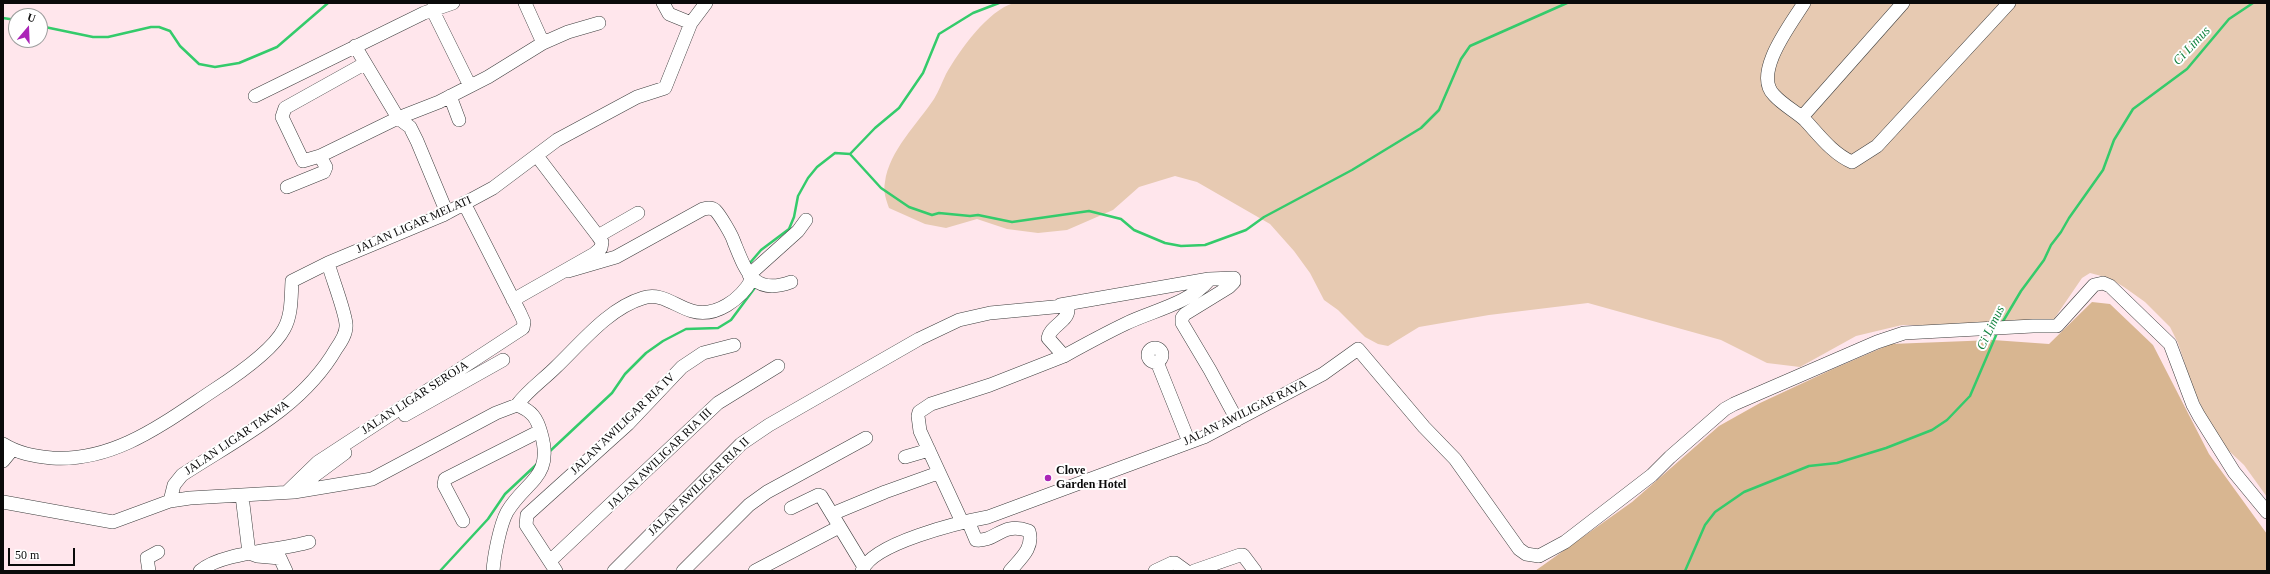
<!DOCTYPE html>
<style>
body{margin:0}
#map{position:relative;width:2270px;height:574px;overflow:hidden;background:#ffe6ec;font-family:Georgia,serif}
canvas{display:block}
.frame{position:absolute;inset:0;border:4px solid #0a0a0a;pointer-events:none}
.north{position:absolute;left:8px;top:8px;width:40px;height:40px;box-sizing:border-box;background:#fff;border:1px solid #9d9d9d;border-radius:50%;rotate:19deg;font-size:11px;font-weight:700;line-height:16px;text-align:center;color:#0a0a0a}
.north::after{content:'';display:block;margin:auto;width:14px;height:18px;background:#ab25b7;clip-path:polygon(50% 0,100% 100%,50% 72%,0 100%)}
.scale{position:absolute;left:8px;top:548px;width:67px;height:18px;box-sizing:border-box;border:2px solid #0a0a0a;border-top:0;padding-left:5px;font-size:12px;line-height:14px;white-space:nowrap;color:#0a0a0a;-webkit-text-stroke:3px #fff;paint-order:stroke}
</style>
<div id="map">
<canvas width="2270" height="574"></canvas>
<div class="frame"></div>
<div class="north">U</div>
<div class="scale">50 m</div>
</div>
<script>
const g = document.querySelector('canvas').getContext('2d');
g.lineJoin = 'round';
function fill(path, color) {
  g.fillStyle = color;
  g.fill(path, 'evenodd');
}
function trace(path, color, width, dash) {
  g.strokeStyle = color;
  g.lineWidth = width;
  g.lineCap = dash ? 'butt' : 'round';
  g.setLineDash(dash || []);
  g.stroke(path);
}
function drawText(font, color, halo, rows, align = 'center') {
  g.font = font + ' Georgia,serif';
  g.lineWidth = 4;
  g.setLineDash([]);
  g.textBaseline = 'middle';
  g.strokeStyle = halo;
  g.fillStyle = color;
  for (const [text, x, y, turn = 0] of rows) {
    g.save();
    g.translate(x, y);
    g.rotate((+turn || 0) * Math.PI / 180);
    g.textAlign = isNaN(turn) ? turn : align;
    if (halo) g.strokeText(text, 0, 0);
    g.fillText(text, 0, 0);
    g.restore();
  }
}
fill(new Path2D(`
 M1014,3H2267V497L2244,465L2228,450L2211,427L2193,388L2178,343L2170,327L2145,302L2124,287L2109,278L2090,273L2082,278L2054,319L2042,322L2024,320L1955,325H1902L1856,336L1800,367L1767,363L1721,340L1588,303L1489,315L1419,327L1388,346L1378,344L1365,337L1338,310L1324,300L1310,273L1294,251L1270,224L1197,182L1175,176L1139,187L1113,210L1067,230L1038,233L1007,229L977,219L946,228L925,224L889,208C886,199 883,192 885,182C889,151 918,123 934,99C939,91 942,82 946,74C959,51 988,10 1014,3Z`), '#e7cab2');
fill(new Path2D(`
 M2092,302L2110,304L2153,345L2209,454L2267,534V571H1535L1632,502L1719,426L1760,403L1833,369L1891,344L1993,340L2049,344Z`), '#d8b691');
trace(new Path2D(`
 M3,18L16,20
 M40,26L93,37H108L151,27H159L170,31L180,46L199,64L215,67L239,63L277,47L328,3
 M850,154L875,128L899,108L923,73L939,34L973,13L999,3
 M749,264L761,250L789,229L794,217L798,196L808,178L817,167L835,153L850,154L881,188L909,207L932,215L939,213L970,216L978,215L1012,222L1089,211L1121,219L1134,230L1165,243L1181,246L1205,245L1246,230L1264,217L1352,170L1421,128L1439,110L1461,59L1470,46L1567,3
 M2002,323L2021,291L2044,260L2051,245L2061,232L2069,218L2103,170L2114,140L2133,109L2187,69L2229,19L2253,3
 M549,452L612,393L625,374L646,353L663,341L686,329L718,328L731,320L757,285
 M440,571L488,519L505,494L537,464
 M1685,571L1705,525L1715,512L1744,492L1809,466L1837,463L1886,448L1932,430L1947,420L1970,396L1997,333`), '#34cb6b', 2.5);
const minor = new Path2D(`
 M525,3L543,43
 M663,3L669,14L691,23
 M1804,3C1792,23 1752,73 1774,95C1783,105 1795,111 1805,120C1819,135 1833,154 1852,162L1877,146L2009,3
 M432,9L470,86
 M355,46L398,118L410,127L417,141L447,213
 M364,64L285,108L282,117L303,161L320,156L398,118L439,102L488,77L543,43L568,32L599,23
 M255,96L424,13L453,3
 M450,96L459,120
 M1802,117L1903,3
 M537,156L598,236L638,213
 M287,187L324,172L326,167L320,156
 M568,271L616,257L703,209C707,208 711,207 715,210C720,215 732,235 734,242C746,271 753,296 791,282
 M749,275L798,231L806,220
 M513,300L594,254L601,248L602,242L598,236
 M1060,305L1209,279L1234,278V282L1229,287L1185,314L1182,318V323L1210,370L1237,420
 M1148 355a7 7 0 1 1 14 0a7 7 0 1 1-14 0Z
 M1064,356C1084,345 1104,334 1125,324C1151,311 1189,304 1209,280
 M1157,362L1189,442
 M517,405C528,390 543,380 556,367C581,343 609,308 643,298C661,292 675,306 692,311C716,318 741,299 752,279
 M405,415L503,360
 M3,444C19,454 34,456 52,458C115,462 164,423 214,390C234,377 273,350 284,329C292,315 291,297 292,281L328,263L443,215L493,188L557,140L637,97L665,88L691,23L706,3
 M905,457L929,450
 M3,461L12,450
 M306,482L345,453
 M287,492L318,462L523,328L524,322L520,313L464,203
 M242,496L249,553L257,556L280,558L286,571
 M170,501L174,485L182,475C237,439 302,408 336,349C341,342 347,333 346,324C345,311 332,278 328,263
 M3,502L113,522L170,501L190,498L294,492L372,479L496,413L517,405C532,411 537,418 541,433C554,478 526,480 507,512C500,525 494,556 493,571
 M791,508L818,495L821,496L864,567
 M832,514L885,492L938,473
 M463,521L444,485L445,479L540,431
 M968,521L976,540C997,542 1001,521 1029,531C1034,548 1021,558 1010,571
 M550,561L718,403L778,366
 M149,571L147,558L158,552
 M200,571C221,552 279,551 309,542
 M556,571L526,525L527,515L628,424L682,367L703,353L734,345
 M614,571L741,444L769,425L919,339L959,320L990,313L1064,306L1068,309C1069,321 1050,326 1048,338L1064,356L990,385L931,404L919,412L918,416L920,431L962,522
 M683,571L749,505L767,492L866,438
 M755,571L839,527
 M862,571C872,543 961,522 988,517L1204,437L1323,374L1358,349L1424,427L1455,459L1519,549L1526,554L1539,556L1565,542L1652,475L1670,457L1725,409L1734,404L1877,342L1904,333L2033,326H2057L2094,285L2103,283L2110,286L2170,344L2193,405L2199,416L2234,472L2267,512
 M1155,571L1172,563H1175L1186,571
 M1194,571L1240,555H1243L1255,571`);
trace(minor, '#3d3d3d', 14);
trace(minor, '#fff', 13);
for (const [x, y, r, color] of [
 [1048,478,4,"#ab25b7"]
]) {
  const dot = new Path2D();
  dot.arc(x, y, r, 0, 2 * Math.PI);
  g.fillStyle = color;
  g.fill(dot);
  trace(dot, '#fff', 1.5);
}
drawText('12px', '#0a0a0a', '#fff', [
 ["JALAN LIGAR MELATI",414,225,-24],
 ["JALAN LIGAR SEROJA",415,398,-33],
 ["JALAN AWILIGAR RAYA",1245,413,-26],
 ["JALAN AWILIGAR RIA IV",623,424,-44],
 ["JALAN LIGAR TAKWA",237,438,-34],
 ["JALAN AWILIGAR RIA III",660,459,-44],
 ["JALAN AWILIGAR RIA II",699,487,-44]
]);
drawText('bold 12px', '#0a0a0a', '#fff', [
 ["Clove",1056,471],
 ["Garden Hotel",1056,485]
], 'left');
drawText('italic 13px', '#158442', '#fff', [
 ["Ci Limus",2192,46,-47],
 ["Ci Limus",1991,328,-64]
]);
</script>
